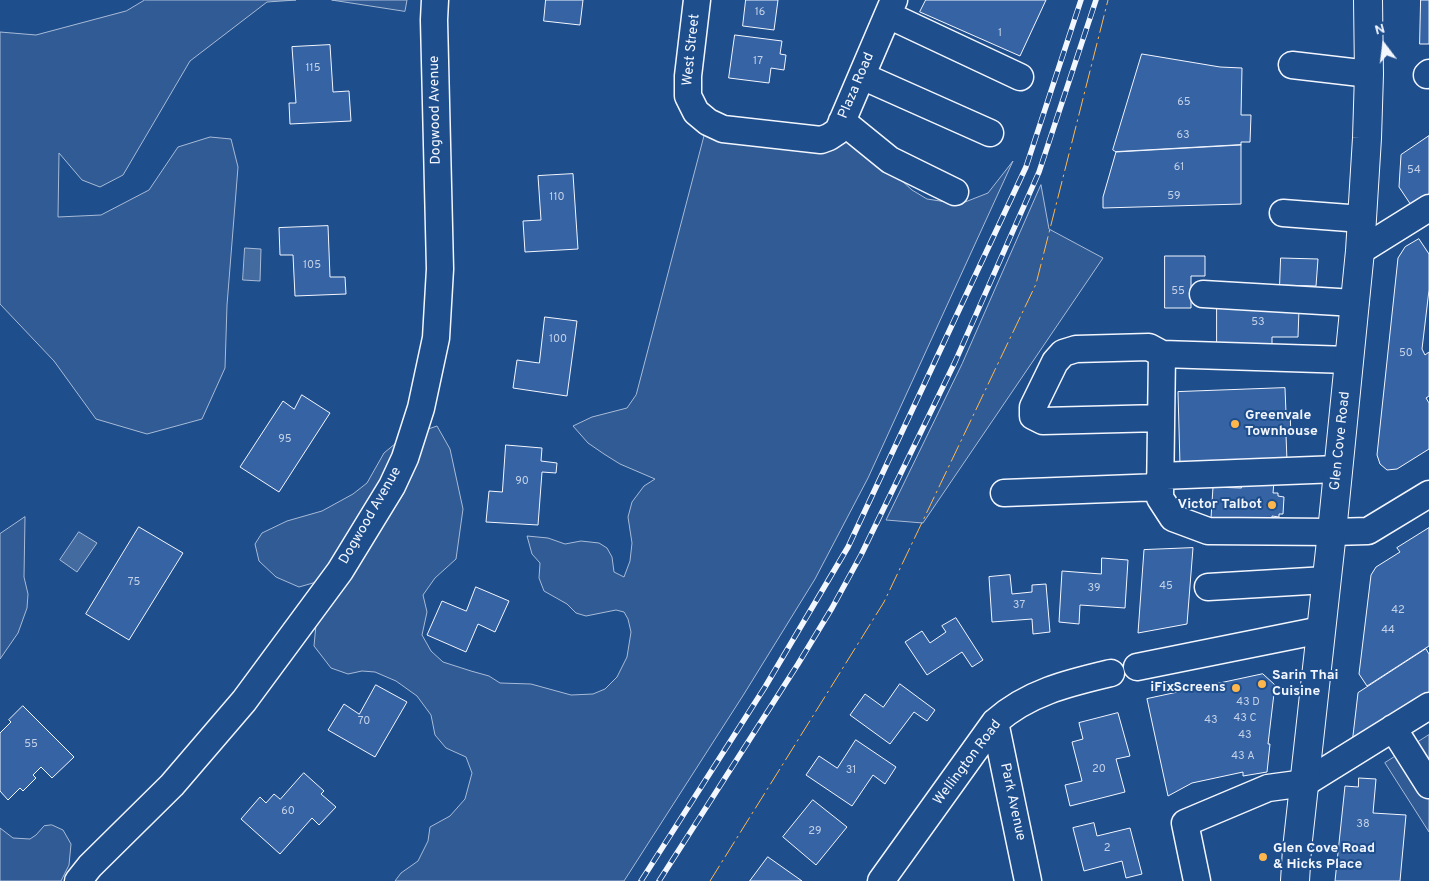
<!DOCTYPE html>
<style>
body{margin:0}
#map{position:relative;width:1429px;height:881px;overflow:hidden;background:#1f4e8c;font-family:Overpass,sans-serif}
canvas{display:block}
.north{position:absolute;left:1359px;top:20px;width:50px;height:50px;-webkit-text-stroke:4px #1f4e8c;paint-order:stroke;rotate:345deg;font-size:14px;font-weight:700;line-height:20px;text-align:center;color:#f2f6ff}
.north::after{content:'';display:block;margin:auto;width:18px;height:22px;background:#f2f6ff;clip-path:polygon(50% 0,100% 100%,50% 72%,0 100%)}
</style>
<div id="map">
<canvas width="1429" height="881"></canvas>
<div class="north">N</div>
</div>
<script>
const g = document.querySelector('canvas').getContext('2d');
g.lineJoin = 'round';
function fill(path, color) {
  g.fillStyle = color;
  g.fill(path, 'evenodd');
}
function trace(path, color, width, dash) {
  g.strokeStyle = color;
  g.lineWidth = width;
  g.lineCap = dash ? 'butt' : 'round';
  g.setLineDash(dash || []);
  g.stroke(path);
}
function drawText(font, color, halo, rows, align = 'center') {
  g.font = font + ' Overpass,sans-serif';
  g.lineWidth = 4;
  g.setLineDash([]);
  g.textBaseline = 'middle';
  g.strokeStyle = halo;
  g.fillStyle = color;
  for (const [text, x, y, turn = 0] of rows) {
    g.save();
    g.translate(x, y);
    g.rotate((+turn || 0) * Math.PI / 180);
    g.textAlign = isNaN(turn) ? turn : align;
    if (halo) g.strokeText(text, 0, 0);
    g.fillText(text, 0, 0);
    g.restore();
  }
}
const built = new Path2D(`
 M145,0H296L267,2L190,61L123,175L100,187L82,180L59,153L58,217L101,215L149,190L178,147L210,137L231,139L238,167L227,305L225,368L202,419L147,434L96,419L54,361L0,304V32L36,35L126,11Z
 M332,0H407L405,11Z
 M708,122L723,129L843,127L912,190L927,199L960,204L988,193L1013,161L868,478L815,579L744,694L624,881H395L401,873L418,861L428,841L430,827L450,816L465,799L472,773L466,757L446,748L435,735L431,715L417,696L396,681L375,672L362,671L348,674L331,668L314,646L320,581L299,587L276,577L259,561L255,544L262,533L287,521L322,511L353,494L367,483L384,453L402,438L437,426L450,449L463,509L456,559L435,578L423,595L427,612L422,635L431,651L443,662L471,671L489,676L500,683L531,684L571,695L593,694L605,689L617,677L627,657L631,632L628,619L624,612L616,610L586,616L576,613L567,604L544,591L539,578L540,563L532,554L527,536L548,538L565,544L581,541L599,543L607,548L612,557L614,572L624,577L630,561L632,543L628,517L632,502L644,486L655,479L620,464L604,454L588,443L573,426L592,417L627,408L636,395Z
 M1041,185L1049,229L1103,258L923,523L886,520L962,364Z
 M25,517L24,577L28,594L27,608L18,633L0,659V534Z
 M1429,735V832L1385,763Z
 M52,825L63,830L71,844L69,865L61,881H0V828L13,838L30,839L36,835L44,826Z`);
fill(built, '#305b95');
trace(built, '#a8bbd7', 1);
const water = new Path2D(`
 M245,248L261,249L260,281L243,280Z
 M79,532L97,543L77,572L60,560Z`);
fill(water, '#446ba0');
trace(water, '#a8bbd7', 1);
const building = new Path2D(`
 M546,0H583L580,25L544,21Z
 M746,0H778L774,30L743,26Z
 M926,0H1046L1020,56L920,12Z
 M1421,0H1429V44H1420Z
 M735,35L782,41L780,54L786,55L784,70L771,68L769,83L729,78Z
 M330,45L333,92L349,91L351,121L290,124L289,103H296L292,47Z
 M1142,54L1220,67L1242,68L1241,115H1251L1250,142H1241V145L1116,152L1113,150Z
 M1429,136V194L1411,205L1399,187L1401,155Z
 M1241,145V204L1103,208V197L1116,152Z
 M573,174L578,249L525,252L523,221L541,220L538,176Z
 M328,226L330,277H345L346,294L295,296L293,255H280L279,228Z
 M1419,239L1429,254V290L1422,349L1425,355L1429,352V396L1426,398L1429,403V449L1397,469L1387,470L1380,464L1377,455L1398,258L1405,247Z
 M1165,256H1205V276H1191V308H1165Z
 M1281,258L1318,259L1316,286L1280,285Z
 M1217,308L1299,309L1298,337H1272V345L1217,344Z
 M545,317L577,321L567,396L513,388L517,360L539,363Z
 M1285,388L1286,413H1290L1291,435H1286L1287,461L1180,465L1178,392Z
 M302,395L330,413L279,492L240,467L283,401L294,409Z
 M506,445L542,448L541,461L557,463L556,473L542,472L538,525L486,522L489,491L502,492Z
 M1241,481L1274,482L1273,493H1278V496L1284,497L1283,514H1279V517L1272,516V520L1211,518L1213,487L1241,488Z
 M139,527L183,553L129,640L86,614Z
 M1429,528V646L1367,686L1359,674L1371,575L1376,567L1400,552L1397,548Z
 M1193,548L1187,624L1138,633L1144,550Z
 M1102,558L1128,560L1125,608L1080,605L1079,624L1059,622L1062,571L1101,574Z
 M1010,575L1012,594L1032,592V585L1046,584L1050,632L1033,634L1032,619L992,622L989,577Z
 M476,587L509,601L495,632L478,624L466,652L427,635L442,601L466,611Z
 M956,618L983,660L972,667L962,652L927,675L905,642L922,631L930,643L946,632L942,626Z
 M1426,649L1429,654V695L1352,744L1358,693Z
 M1263,674L1275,685L1268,744H1270L1267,772L1243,776V772L1192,783L1168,796L1147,699Z
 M900,684L935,710L927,721L914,712L890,744L850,715L865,694L883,707Z
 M376,685L407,702L375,757L328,730L344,704L359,714Z
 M23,706L74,757L52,778L41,767L33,775L36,778L23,791L20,788L8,800L0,791V733L11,722L9,720Z
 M1118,713L1130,756L1116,759L1125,792L1070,806L1065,785L1082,781L1072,742L1083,739L1079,723Z
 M856,740L896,767L885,784L873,775L852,806L806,775L819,756L837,768Z
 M304,773L324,791L321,794L336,807L319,825L312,818L280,854L241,819L260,797L266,803L274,794L280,799Z
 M1359,778L1376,779L1373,813L1406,815L1400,881H1335L1345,786L1358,787Z
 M813,800L847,827L816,865L783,837Z
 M1094,823L1097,836L1130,828L1142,874L1126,878L1122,861L1084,871L1073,828Z
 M768,857L802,881H750Z`);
fill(building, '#3563a3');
trace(building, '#f2f6ff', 1);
const minor = new Path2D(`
 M697,0L688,76V96L696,112L708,122L723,129L821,140L829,137L838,131L894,0
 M888,15L1020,77
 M1292,65L1369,74
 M1427,75L1429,73
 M862,76L990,133
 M842,121L890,160L955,192
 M1283,213L1362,219
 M1360,251L1429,208
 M1203,294L1355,303
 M1349,360L1162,354L1160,498L1173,518L1208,531L1332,532L1368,531L1429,494
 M1161,418L1043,421L1033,416V407L1055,362L1063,353L1076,349L1149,347L1162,354
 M1160,476L1338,469
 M1004,493L1160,487
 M1208,587L1326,580
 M1137,667L1321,630
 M995,722L1028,881
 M1393,728L1429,785
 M78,881L90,866L172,785L244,701L340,571L392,486L405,458L421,408L436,338L440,269L434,20L435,0
 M881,881L995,722C1029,692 1069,683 1111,673
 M1197,881L1185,823L1268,788L1305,783L1429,706`);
const major = new Path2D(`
 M1295,881L1297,849L1332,532L1360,251L1367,138L1369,74L1368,0`);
trace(minor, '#f2f6ff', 29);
trace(major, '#f2f6ff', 30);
trace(minor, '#1f4e8c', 26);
trace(major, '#1f4e8c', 28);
const rail = new Path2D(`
 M641,881L765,687L848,547L1026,167L1081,0
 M659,881L798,664L832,608L861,555L955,362L1039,172L1096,0`);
trace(rail, '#f2f6ff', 5.5);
trace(rail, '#1f4e8c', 4, [11]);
trace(new Path2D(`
 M710,881L884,602L1036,284L1108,0`), '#ffb74d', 1, [18, 4, 2.5, 4]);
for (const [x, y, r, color] of [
 [1235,424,5,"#ffb74d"],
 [1272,505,5,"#ffb74d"],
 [1262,684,5,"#ffb74d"],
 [1236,688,5,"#ffb74d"],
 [1263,857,5,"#ffb74d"]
]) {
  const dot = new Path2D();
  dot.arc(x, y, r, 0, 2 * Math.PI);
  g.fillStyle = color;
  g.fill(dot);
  trace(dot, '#1f4e8c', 2);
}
drawText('11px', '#c3d1e8', null, [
 ["16",760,13],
 ["1",1000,34],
 ["17",758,62],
 ["115",313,69],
 ["65",1184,103],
 ["63",1183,136],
 ["61",1179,168],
 ["54",1414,171],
 ["59",1174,197],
 ["110",557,198],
 ["105",312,266],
 ["55",1178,292],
 ["53",1258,323],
 ["100",558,340],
 ["50",1406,354],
 ["95",285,440],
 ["90",522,482],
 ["75",134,583],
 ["45",1166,587],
 ["39",1094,589],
 ["37",1019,606],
 ["42",1398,611],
 ["44",1388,631],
 ["43 D",1248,703],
 ["43 C",1245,719],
 ["43",1211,721],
 ["70",364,722],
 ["43",1245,736],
 ["55",31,745],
 ["43 A",1243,757],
 ["20",1099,770],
 ["31",851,771],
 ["60",288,812],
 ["38",1363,825],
 ["29",815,832],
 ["2",1107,849]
]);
drawText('14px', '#f2f6ff', '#1f4e8c', [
 ["West Street",692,50,-84],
 ["Plaza Road",857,86,-67],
 ["Dogwood Avenue",436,110,-91],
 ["Glen Cove Road",1341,441,-84],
 ["Dogwood Avenue",371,516,-60],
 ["Wellington Road",968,763,-53],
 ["Park Avenue",1012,802,78]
]);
drawText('bold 14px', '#f2f6ff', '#1f4e8c', [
 ["Greenvale",1245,416],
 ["Townhouse",1245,432],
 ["Victor Talbot",1262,505,"right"],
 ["Sarin Thai",1272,676],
 ["Cuisine",1272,692],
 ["iFixScreens",1226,688,"right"],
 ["Glen Cove Road",1273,849],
 ["& Hicks Place",1273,865]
], 'left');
</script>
